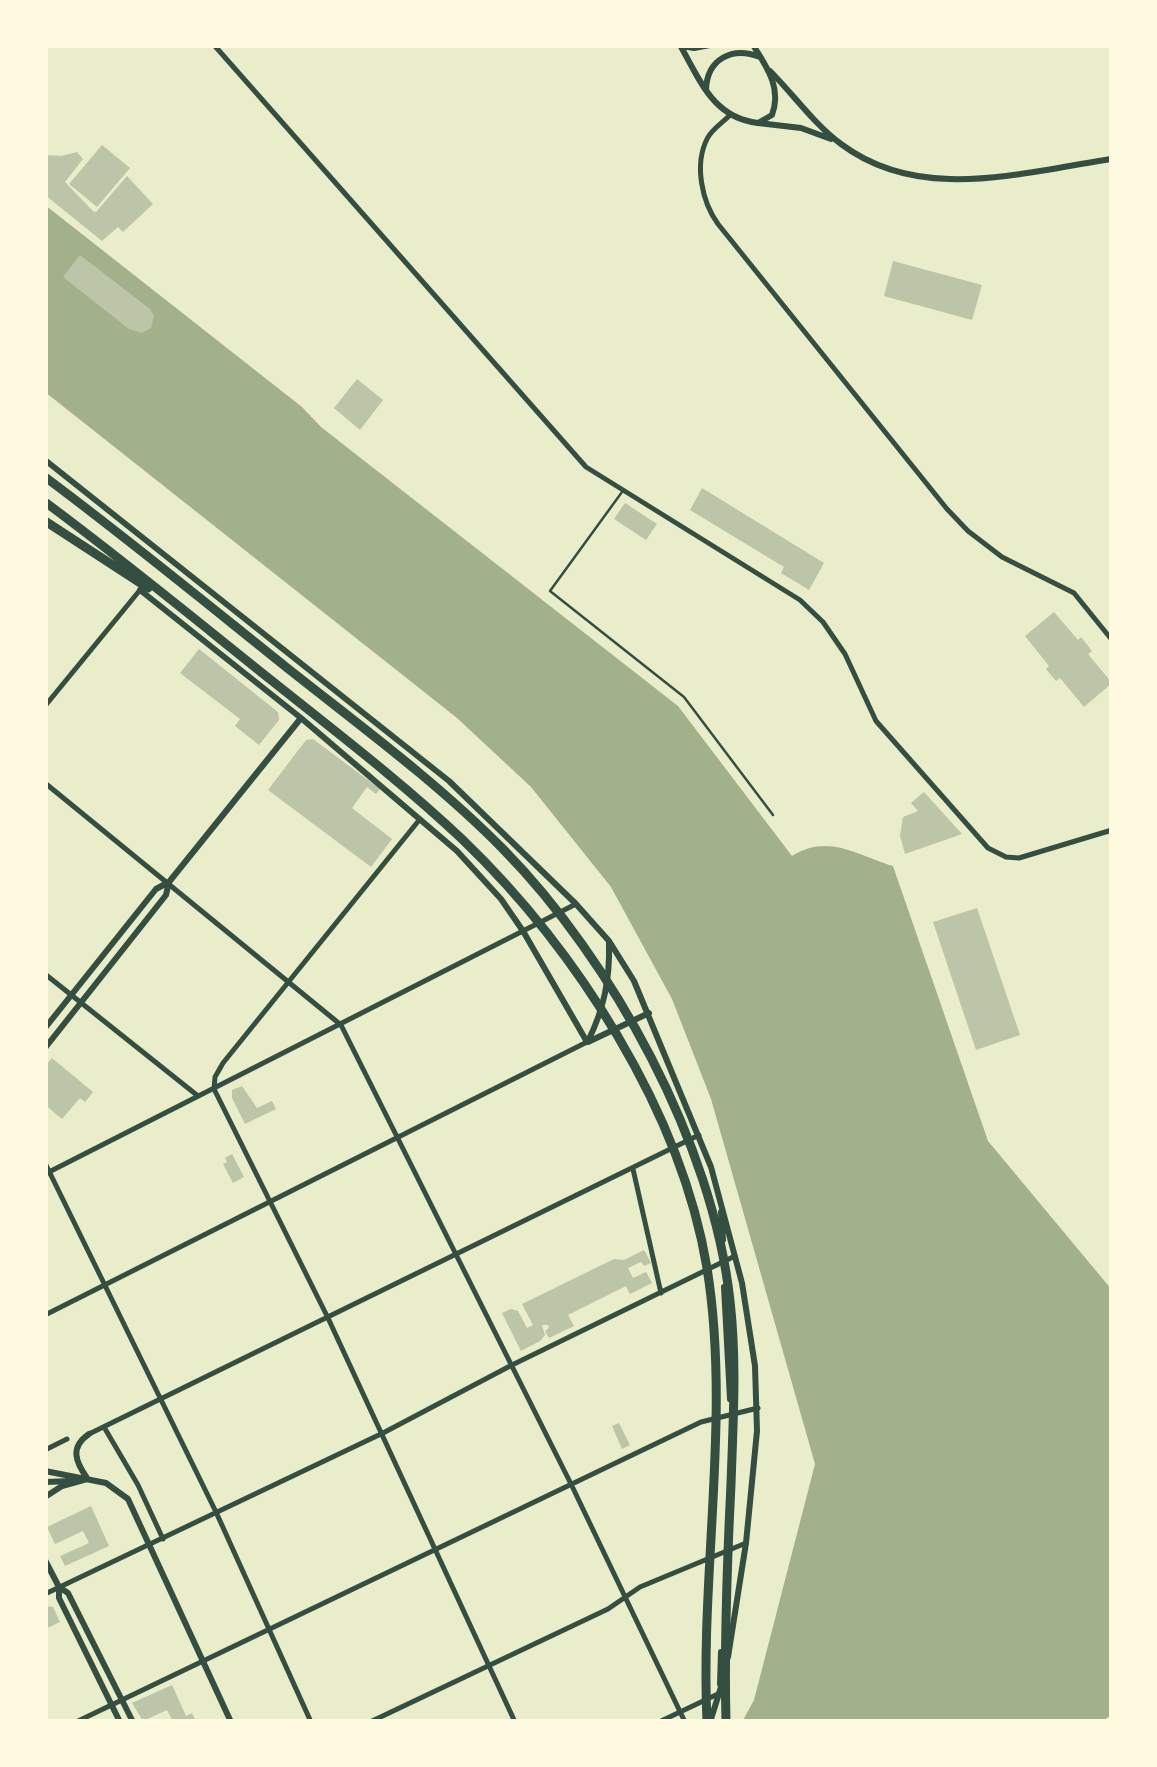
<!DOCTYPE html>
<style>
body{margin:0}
#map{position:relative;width:1157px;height:1767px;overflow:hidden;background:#e9edc9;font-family:"DM Sans",sans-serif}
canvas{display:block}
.frame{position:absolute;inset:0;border:48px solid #fefae0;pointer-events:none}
</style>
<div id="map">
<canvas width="1157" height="1767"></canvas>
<div class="frame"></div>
</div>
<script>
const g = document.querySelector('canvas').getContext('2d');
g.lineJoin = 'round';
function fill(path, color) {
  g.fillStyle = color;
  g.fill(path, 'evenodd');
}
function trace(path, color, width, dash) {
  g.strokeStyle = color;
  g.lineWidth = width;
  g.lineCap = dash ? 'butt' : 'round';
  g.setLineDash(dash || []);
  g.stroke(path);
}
fill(new Path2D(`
 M45,205L302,407L321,427L678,706L792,856C828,833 857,855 893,866L988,1141L1112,1290V1715L1100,1722H742L754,1700L815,1464L711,1099L672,999L611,887L531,787L457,718L45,392Z`), '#a3b18a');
fill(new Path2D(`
 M102,145L130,168L97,207L69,184Z
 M77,152L83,159L65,182L93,211L96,212L127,176L153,204L123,232L118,227L102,241L45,195V155L61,156Z
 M80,255L150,309L154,316L151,328L142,333L129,329L63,277Z
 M893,261L982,285L972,320L884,296Z
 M357,379L383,400L360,430L334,408Z
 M702,488L824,563L809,590L781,573L784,567L690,510Z
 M625,503L657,524L646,540L614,519Z
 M1054,612L1078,640L1081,637L1092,651L1088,654L1112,683L1084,707L1060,678L1056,681L1046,669L1049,666L1025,636Z
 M199,649L278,712L279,720L259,745L235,726L240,719L180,673Z
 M313,739L380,789L376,794L367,787L352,808L392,839L371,867L268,790L306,740Z
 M924,792L962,834L905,854L900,836L903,817L918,811L911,803Z
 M977,908L1020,1035L976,1050L933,922Z
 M52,1058L93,1092L85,1102L80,1098L62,1119L45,1105V1066Z
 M242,1086L257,1108L272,1101L276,1109L245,1124L232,1098V1090Z
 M232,1154L244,1177L233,1183L223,1164L227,1162L225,1158Z
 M644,1250L651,1263L644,1266L641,1262L628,1268L633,1278L646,1272L652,1283L630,1294L626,1286L568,1315L574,1326L549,1338L545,1331L549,1328L548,1325H542L545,1335L540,1341L521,1351L502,1313L511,1309L518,1311L527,1328L533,1325L522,1304L614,1259L624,1260Z
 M619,1423L630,1445L622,1449L612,1426Z
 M91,1506L109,1546L65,1566L60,1556L89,1543L83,1531L55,1544L47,1527Z
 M45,1606L53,1607L60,1622L45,1629Z
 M172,1685L186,1716L192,1713L196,1721L173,1722L167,1710L143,1721L132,1703Z`), '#bcc5a7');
trace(new Path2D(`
 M622,492L550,591L684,697L773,815`), '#344e41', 2.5);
trace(new Path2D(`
 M214,45L586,467L800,600L823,622L845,654L876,721L988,848L1006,857L1019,858L1112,830
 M729,116C722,123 711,130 707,139C694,165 702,202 718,224L947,509L968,531L1002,557L1074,593L1112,640
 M45,706L140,590
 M45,783L341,1025L571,1484L685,1722
 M45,974L198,1096
 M214,1089L328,1318L515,1722
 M214,1089L215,1077L223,1063L420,819
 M45,1163L216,1512L311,1722
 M633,1169L661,1293
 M45,1174L576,904
 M45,1315L587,1042
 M104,1427L138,1485L163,1539
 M89,1434L699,1135
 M45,1450L67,1439
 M45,1594L383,1433L512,1365L735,1256
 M76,1722L701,1422L758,1408
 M370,1722L608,1609L640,1587L746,1543
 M659,1722L720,1693`), '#344e41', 5);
trace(new Path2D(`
 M770,71C794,95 814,124 841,144C921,204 1021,172 1112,159
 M758,123L801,128L831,139`), '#344e41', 6);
trace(new Path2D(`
 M680,45C700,80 713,118 758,123L772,115C782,88 767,67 753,45
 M682,46L694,48L710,45
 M706,90C707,59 732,46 760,57
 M45,460L449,781L576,904L609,941L634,981L711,1167L742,1283L755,1366L757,1431L746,1543L728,1657
 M140,590L301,718L457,851L501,899L523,931L587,1042
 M45,1028L156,889L169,882L301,718
 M588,1041C604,1009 610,979 609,943
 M588,1042L649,1013
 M45,1048L166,895L169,882
 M721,1212L723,1240
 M724,1287L730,1399
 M45,1471L106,1483L128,1499L231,1722
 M87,1478C75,1461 70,1447 89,1434
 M45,1482L72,1481
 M45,1497L62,1486L87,1479
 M45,1560L59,1587L68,1593L133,1722
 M59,1588V1598L120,1722
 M720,1684L721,1652
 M710,1722L722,1684`), '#344e41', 6);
trace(new Path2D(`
 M45,477C127,538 206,603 286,667C359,725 437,782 503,849C613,961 713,1144 730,1301C737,1362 733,1423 731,1484C727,1564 724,1643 726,1722
 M45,502C122,559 196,620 271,680C336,732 403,783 463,840C576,949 681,1111 707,1268C731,1416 700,1572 707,1722
 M45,521L148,588`), '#344e41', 9);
</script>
